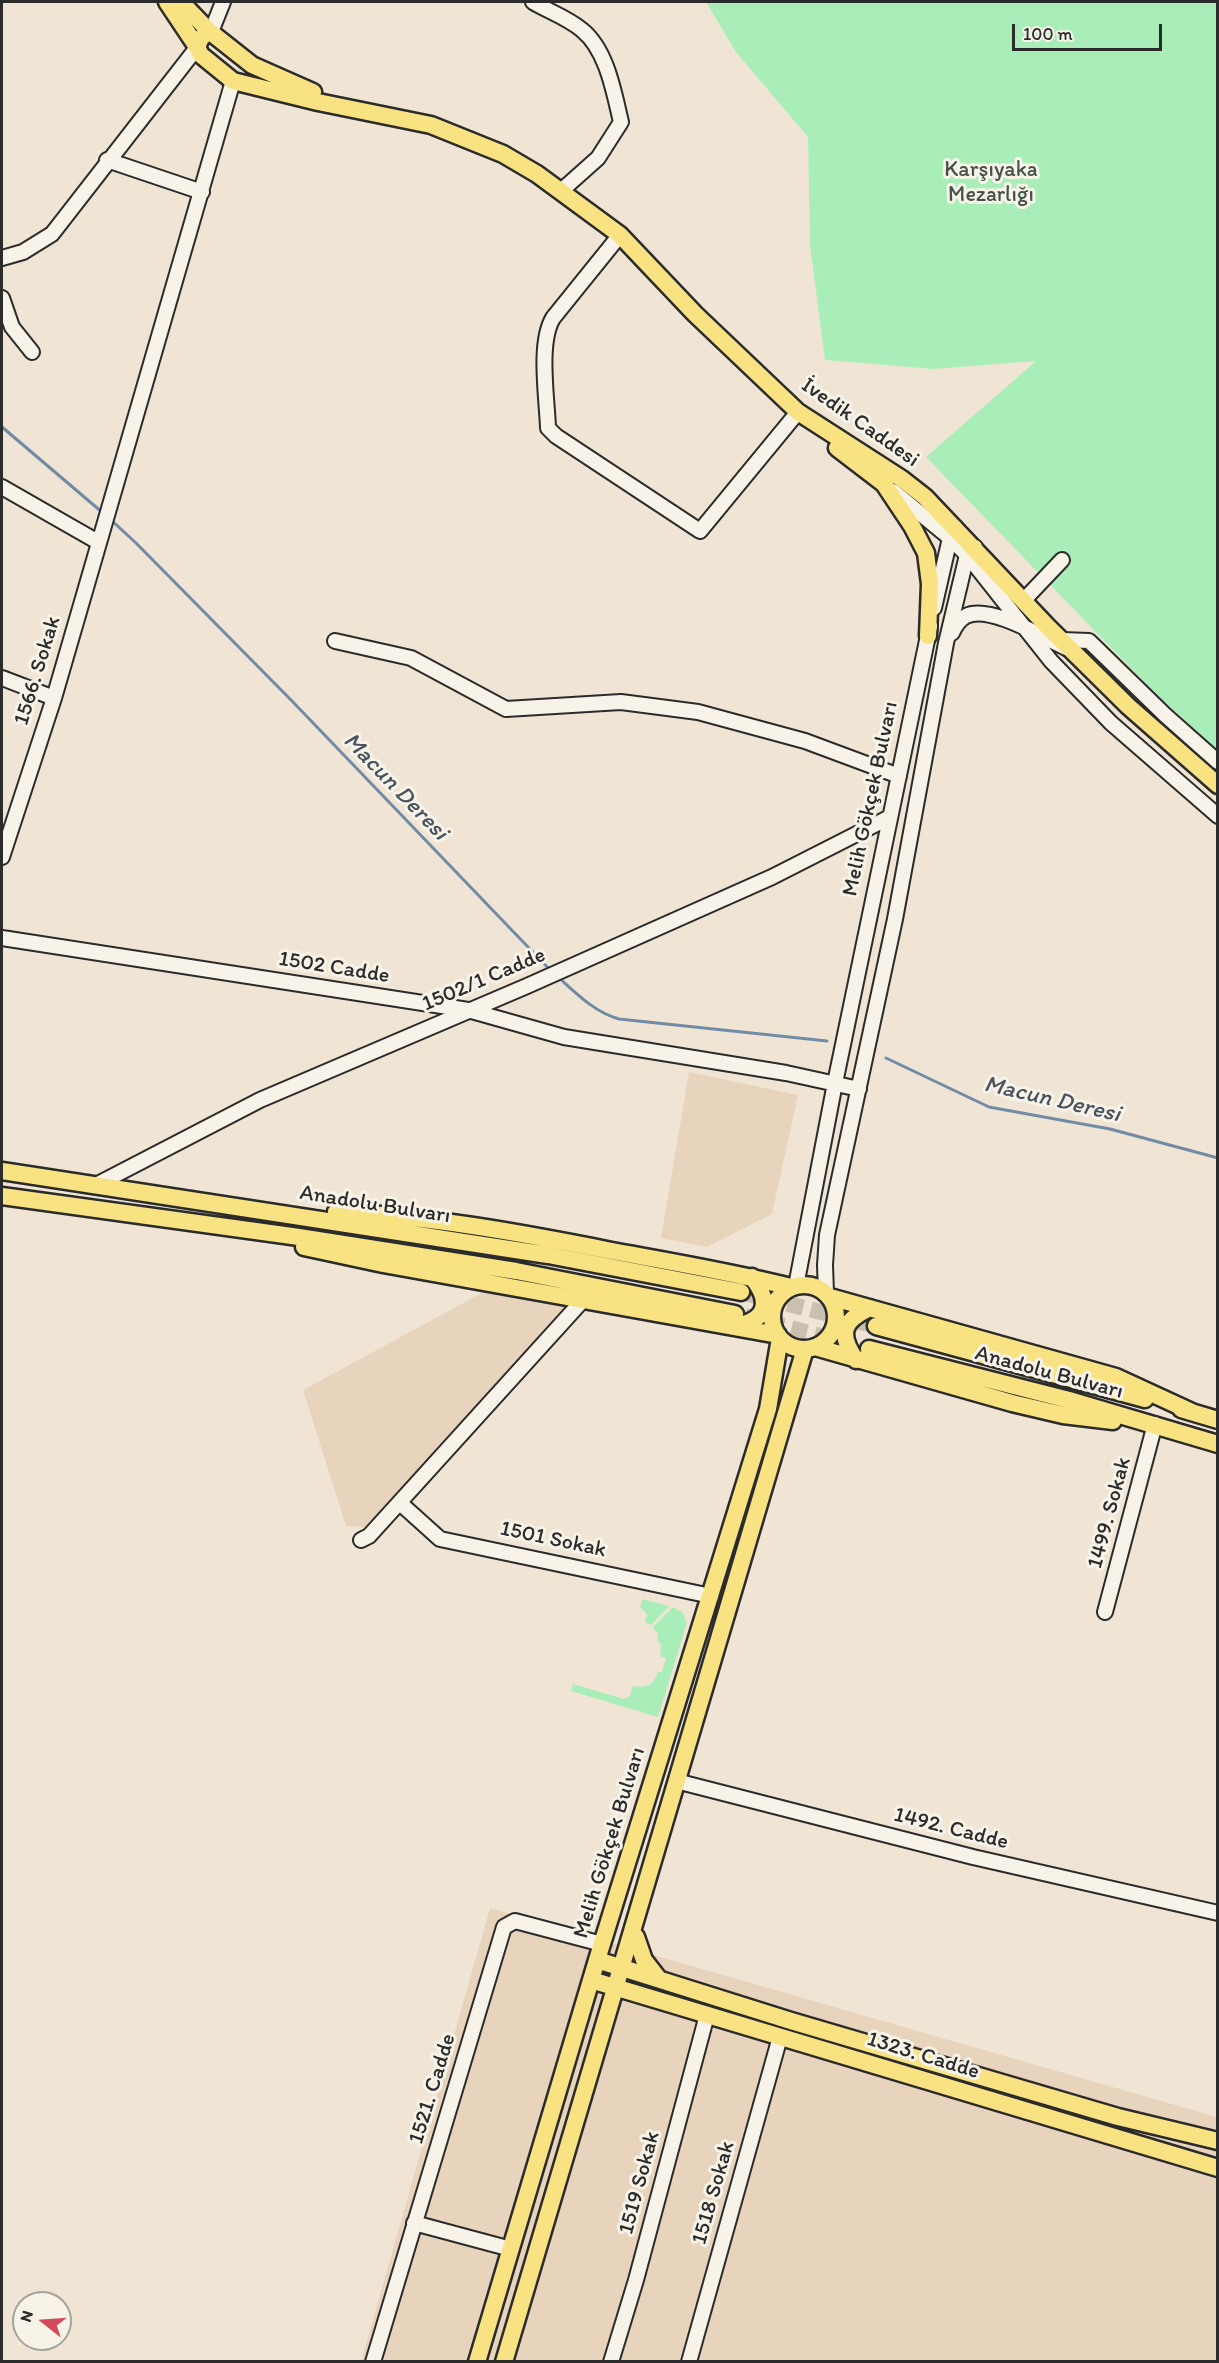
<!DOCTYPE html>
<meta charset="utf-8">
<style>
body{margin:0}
#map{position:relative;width:1219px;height:2363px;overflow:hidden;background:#f0e5d4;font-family:Itim,sans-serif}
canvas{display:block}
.frame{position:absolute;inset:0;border:3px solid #2b2b2b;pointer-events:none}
.north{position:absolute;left:12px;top:2291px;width:60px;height:60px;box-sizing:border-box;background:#f7f3e8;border:2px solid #a5a39c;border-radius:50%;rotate:287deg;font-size:16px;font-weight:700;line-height:24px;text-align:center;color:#2b2b2b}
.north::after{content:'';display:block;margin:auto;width:21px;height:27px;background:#d1495b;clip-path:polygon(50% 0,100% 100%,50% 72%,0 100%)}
.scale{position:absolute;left:1012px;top:24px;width:150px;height:27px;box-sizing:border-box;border:3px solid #2b2b2b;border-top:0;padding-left:8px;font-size:18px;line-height:21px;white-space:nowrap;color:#2b2b2b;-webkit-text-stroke:4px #f7f3e8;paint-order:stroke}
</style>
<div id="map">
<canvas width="1219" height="2363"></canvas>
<div class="frame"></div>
<div class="north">N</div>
<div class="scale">100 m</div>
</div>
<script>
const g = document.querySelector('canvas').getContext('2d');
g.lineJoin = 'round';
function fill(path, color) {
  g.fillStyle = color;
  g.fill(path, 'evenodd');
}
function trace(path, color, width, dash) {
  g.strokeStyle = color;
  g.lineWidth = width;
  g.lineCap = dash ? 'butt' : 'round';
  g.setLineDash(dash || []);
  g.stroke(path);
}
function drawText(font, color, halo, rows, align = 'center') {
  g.font = font + ' Itim,sans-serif';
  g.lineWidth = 6;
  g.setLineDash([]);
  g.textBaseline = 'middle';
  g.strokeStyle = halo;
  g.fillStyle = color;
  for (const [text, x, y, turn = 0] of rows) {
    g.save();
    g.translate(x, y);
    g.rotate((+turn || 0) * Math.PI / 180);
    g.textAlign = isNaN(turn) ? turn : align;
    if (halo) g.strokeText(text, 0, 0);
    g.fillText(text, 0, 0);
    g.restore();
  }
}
fill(new Path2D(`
 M689,1072L798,1095L772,1214L707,1247L661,1238Z
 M489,1289L572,1304L365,1527L346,1526L303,1390Z
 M490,1908L1217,2117V2361L361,2362Z`), '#e8d4bd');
fill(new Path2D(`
 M706,2H1217V749L1158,696L926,457L1036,361L933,369L825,360L810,245L808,137L736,52Z
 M643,1599L669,1606L651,1625L645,1622L647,1614L640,1607Z
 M673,1607L683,1613L687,1623L658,1717L571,1691L573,1684L624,1699L630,1696L633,1686C647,1689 653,1685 658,1672H662L666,1658L660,1656L661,1645L657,1640L658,1634L653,1627Z`), '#a9eeb9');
trace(new Path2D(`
 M2,427L103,513
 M110,519L136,543L292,701L552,972
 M557,976C576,993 594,1012 619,1019L827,1041
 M886,1058L989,1107L1110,1129L1218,1158`), '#718ba7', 3);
trace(new Path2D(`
 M741,1292L876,1326
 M745,1316L869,1349`), '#c9c0b2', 16, [16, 8]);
const minor = new Path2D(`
 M533,2C548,11 568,18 582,30C607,50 614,93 621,122L598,158L561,191
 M211,32L223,2
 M107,160L202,192
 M620,235L553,318C538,343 547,398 548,428L556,436L700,531L798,412
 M2,258L23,252L52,234L192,54L198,49
 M2,298L12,327L32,352
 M2,487L98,542
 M893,491L950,538L967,555L1051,661L1111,723L1218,816
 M1024,600L1062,560
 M934,608L950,538L955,527
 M952,633C955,626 959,620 966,616C989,604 1044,638 1066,648
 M1062,640L1089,641L1165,715L1218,762
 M335,641L411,658L506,709L621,702L698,712L805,741L899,776
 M2,678L54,698
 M2,857L54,698L233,81
 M2,938L468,1010L564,1037L786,1073L859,1089
 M96,1185L260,1100L527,986L772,877L890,817
 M796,1286L835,1083L930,626
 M826,1293L825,1265L827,1235L895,919L946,643L967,555L975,547
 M400,1503L440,1539L711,1596
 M361,1540L369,1536L583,1300
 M1105,1612L1155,1424
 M676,1781L973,1857L1218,1913
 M414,2223L511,2249
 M373,2362L504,1927L515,1921L602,1944
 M611,2362L636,2280L707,2015
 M689,2362L780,2037`);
const major = new Path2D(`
 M167,2L197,47
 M181,2L209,31L252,65L313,92
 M209,31L201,38L197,47L201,55L233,81L318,102L431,125L503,154L537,174L620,235L695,314L798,412L902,479L925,497L1048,627L1128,706L1218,785
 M837,448L884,484L912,526L926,553L930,584L928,636
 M2,1171L548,1255L741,1292
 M2,1196L299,1237L516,1271L735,1314
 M336,1212C429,1216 521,1233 612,1251C672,1262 732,1272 791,1287
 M304,1247L383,1264L778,1335
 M772 1317a32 32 0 1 1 64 0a32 32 0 1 1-64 0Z
 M830,1297L1116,1377L1192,1412
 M736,1326C768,1320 771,1301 752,1277
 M876,1326L1145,1399
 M815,1347L1012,1403L1063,1415L1113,1421
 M869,1349L1069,1400L1218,1444
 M856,1360C838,1334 842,1321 870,1308
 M1181,1409L1218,1420
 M632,1933L636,1937L644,1960L658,1978
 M597,1960L791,2021L1118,2117L1218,2141
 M591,1980L1218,2168
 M477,2362L597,1960L768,1409L780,1338
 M504,2362L805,1349`);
trace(minor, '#2b2b2b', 18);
trace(major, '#2b2b2b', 21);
trace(minor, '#f7f3e8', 14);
trace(major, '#f8e281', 16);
drawText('22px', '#445247', '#f7f3e8', [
 ["Karşıyaka",991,170],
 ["Mezarlığı",991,195]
]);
drawText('22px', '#2b2b2b', '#f7f3e8', [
 ["İvedik Caddesi",860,423,35],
 ["1566. Sokak",38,671,-73],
 ["Melih Gökçek Bulvarı",871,799,-78],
 ["1502 Cadde",334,968,9],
 ["1502/1 Cadde",484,980,-23],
 ["Anadolu Bulvarı",375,1205,9],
 ["Anadolu Bulvarı",1049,1373,15],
 ["1499. Sokak",1110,1513,-75],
 ["1501 Sokak",553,1540,12],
 ["1492. Cadde",951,1829,14],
 ["Melih Gökçek Bulvarı",610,1843,-73],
 ["1323. Cadde",923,2056,17],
 ["1521. Cadde",433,2089,-73],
 ["1519 Sokak",640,2183,-75],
 ["1518 Sokak",714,2193,-74]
]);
drawText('italic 24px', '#48535e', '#f7f3e8', [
 ["Macun Deresi",395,787,46],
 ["Macun Deresi",1052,1100,13]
]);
</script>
